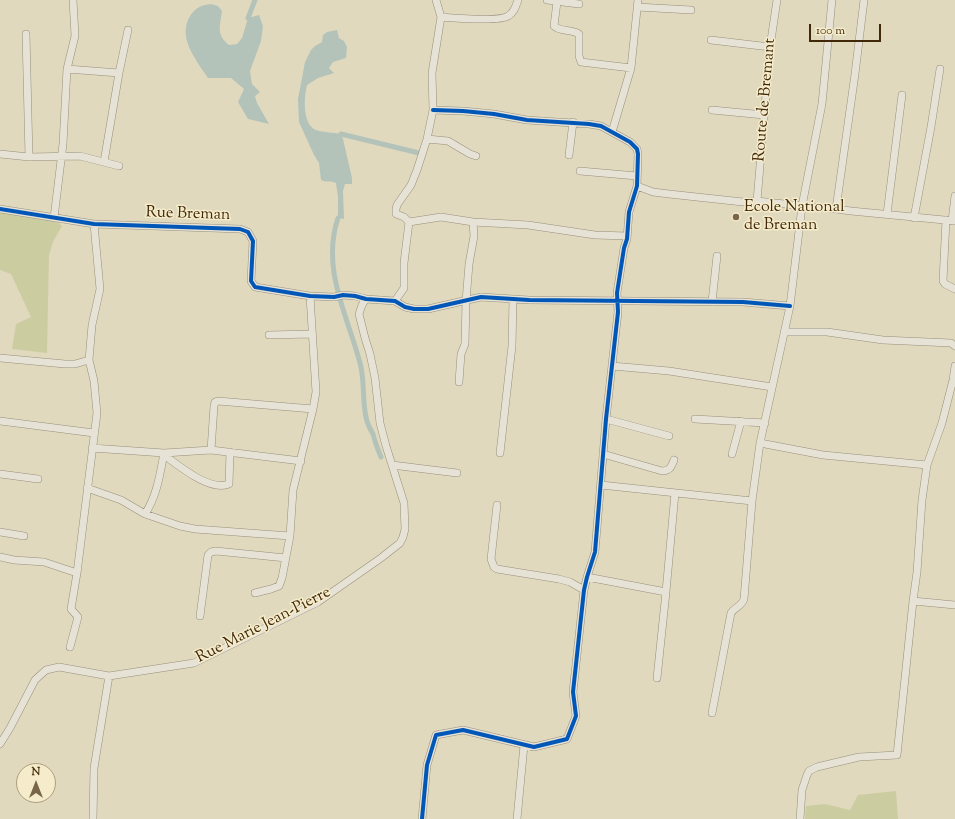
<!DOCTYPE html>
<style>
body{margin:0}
#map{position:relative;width:955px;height:819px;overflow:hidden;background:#e1d9be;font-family:"Sorts Mill Goudy",serif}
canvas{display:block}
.north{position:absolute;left:16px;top:763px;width:40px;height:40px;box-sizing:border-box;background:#f5eccb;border:1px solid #ad9e7d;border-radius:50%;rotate:0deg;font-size:11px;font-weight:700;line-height:16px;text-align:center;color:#412808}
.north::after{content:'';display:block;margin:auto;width:14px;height:18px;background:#796648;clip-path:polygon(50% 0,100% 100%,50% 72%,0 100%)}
.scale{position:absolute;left:809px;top:24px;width:72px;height:18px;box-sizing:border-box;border:2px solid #412808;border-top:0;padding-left:5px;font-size:12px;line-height:14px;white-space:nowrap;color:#412808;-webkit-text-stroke:3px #f5eccb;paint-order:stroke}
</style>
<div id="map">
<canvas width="955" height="819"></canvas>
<div class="north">N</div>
<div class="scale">100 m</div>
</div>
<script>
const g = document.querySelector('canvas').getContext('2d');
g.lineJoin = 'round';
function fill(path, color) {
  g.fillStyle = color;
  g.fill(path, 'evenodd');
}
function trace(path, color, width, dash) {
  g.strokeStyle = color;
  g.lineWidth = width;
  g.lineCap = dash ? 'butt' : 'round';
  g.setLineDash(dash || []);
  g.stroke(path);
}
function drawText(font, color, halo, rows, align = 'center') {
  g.font = font + ' "Sorts Mill Goudy",serif';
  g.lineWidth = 3;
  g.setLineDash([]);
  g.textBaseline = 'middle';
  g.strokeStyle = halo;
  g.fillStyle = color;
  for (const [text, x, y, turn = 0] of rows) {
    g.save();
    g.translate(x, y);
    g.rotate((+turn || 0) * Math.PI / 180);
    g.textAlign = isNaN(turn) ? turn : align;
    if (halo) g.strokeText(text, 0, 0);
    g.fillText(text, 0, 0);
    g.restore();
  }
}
fill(new Path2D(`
 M0,211L54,219L62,226L53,242L49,255L47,353L12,349L16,324L31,317L11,274L0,270Z
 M896,791L898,819H805L806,806L825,804L850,810L858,795Z`), '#cccca1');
fill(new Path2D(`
 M211,4L218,6L222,11C220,27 216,34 229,45L237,44L242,38L248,18L259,15L263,26L261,41L250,71L252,84L260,92L255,96L257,103L269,124L248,119L238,102L244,89L231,78H208C196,60 177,37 190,16C196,7 202,5 211,4Z
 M337,30L339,38L344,41L347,47L346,58L333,62L329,68L334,73L318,78L307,85C304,97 302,124 316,130C324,133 333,132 341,134L343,139L352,178V184H345L343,191L344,219L338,218V197L336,183C331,180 326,183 321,180L319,163L314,155L299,122L298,99L305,62L311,50L315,46L322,42L323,35L327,32Z`), '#b4c3b9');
trace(new Path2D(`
 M248,18L255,0
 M341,134L419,153
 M338,218C321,269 347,314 360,363C365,381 362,399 366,417C367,423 370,429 373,434C375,442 378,450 381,457`), '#b4c3b9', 5);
const minor = new Path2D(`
 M547,0L579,4
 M557,2L554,26C560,32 572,29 579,34V56L581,62L631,68
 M637,7L691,10
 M441,17C454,18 500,22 508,16C514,13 516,6 518,0
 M26,34L29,157
 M711,40L770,47
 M67,69L119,73
 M712,110L764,115
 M612,132L631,68L638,0
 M427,139L448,141L470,154L476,156
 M0,154L29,157L80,156L119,166
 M569,155L573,122
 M104,162L119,73L128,30
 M580,171L637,176
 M637,186L653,192L669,194L743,202L757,201L802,206L836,209L851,211L955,221
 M757,201L770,47L777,0
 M0,209L94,224L240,229L248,232L253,241L251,281L255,287L310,296L334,297L343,295L355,296L366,299L395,301L405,307L414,309H428L481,297L529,300L743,302L790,306
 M836,209L855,74L864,0
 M887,214L902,95
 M54,218L63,144L67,69L75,36L73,0
 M914,218L931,127L940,69
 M946,220L943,281L945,284L955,289
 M952,221L955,196
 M409,222L441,217L473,222L528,225L595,235L627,236
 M395,301L404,288V263L409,222L404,217L396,214V209L397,205L411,185L417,170L427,139L433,110L432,73L441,17L436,0
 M712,302L717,256
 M784,332H827L883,340L951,343L955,346
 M269,335L311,334
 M0,358L65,364H75L89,360
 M612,366L669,371L772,387
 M459,382L461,354L465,344L466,301L469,264L474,236L473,222
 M606,419L669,436
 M695,419L765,423
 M0,421L94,433
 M760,443L823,455L927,465
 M92,448L164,453L211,450L301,461
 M211,450L214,406L215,402L218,401L313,409
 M500,453L512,346L513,299
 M603,454L662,471C670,471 671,467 674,460
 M732,454L741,421
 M164,455C179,466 210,492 229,484L230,452
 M392,465L457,473
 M0,474L38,479
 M601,485L752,501
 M87,488L121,500L145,514L180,526L195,529L290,536
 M497,505L491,559L494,567L497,569L559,579L570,582L584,590
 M145,514C157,496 160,474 164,453
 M0,532L24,536
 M0,557L14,560L44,562L77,573
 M587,577L666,592
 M255,593L271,589L279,586L282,578L290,536L293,490L313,409L316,392L310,296
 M913,601L955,605
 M200,616L208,555L211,552L216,551L286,558
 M70,647L78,617L71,609L77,573L97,413L94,381L89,360L92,325L100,289L94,224
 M657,678L666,592L675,493
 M712,713L731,613C735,607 742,606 744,599L752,501L760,443L790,306L802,206L822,104L832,0
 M0,744L10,728L35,680L46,670L59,667L109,676L194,663L318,602L381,558L400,543L403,537L405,529L404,503L386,446L380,423L375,378L370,354L365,338L359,314L362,305L366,299
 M93,819L94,768L109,676
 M422,819L427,765L436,735L463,730L534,747L567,739L576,716L573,692L584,590L587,577L595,552L606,419L618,312L617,293L624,248L627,239L629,212L637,186L638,154L637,149L630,142L601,126L589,124L527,120L494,114L463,111L433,110
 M517,819L524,745
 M800,819L802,790L807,775L809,771L817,767L859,757L897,755L913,601L917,572L922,500L927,465L942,423L953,380L955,366`);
trace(minor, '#978f7b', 8);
trace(minor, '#e6e2d5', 7);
trace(new Path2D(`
 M0,209L94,224L240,229L248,232L253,241L251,281L255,287L310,296L334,297L343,295L355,296L366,299L395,301L405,307L414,309H428L481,297L529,300L743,302L790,306
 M422,819L427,765L436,735L463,730L534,747L567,739L576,716L573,692L584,590L587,577L595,552L606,419L618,312L617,293L624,248L627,239L629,212L637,186L638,154L637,149L630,142L601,126L589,124L527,120L494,114L463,111L433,110`), '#0057b8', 4);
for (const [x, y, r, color] of [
 [736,217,4,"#796648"]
]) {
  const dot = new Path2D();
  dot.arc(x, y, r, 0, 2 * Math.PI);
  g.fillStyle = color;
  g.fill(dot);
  trace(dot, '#f5eccb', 1.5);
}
drawText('16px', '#412808', '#f5eccb', [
 ["Route de Bremant",766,100,-85],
 ["Rue Breman",188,215,2],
 ["Rue Marie Jean-Pierre",264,626,-27]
]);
drawText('16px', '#412808', '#f5eccb', [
 ["Ecole National",744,208],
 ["de Breman",744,226]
], 'left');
</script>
